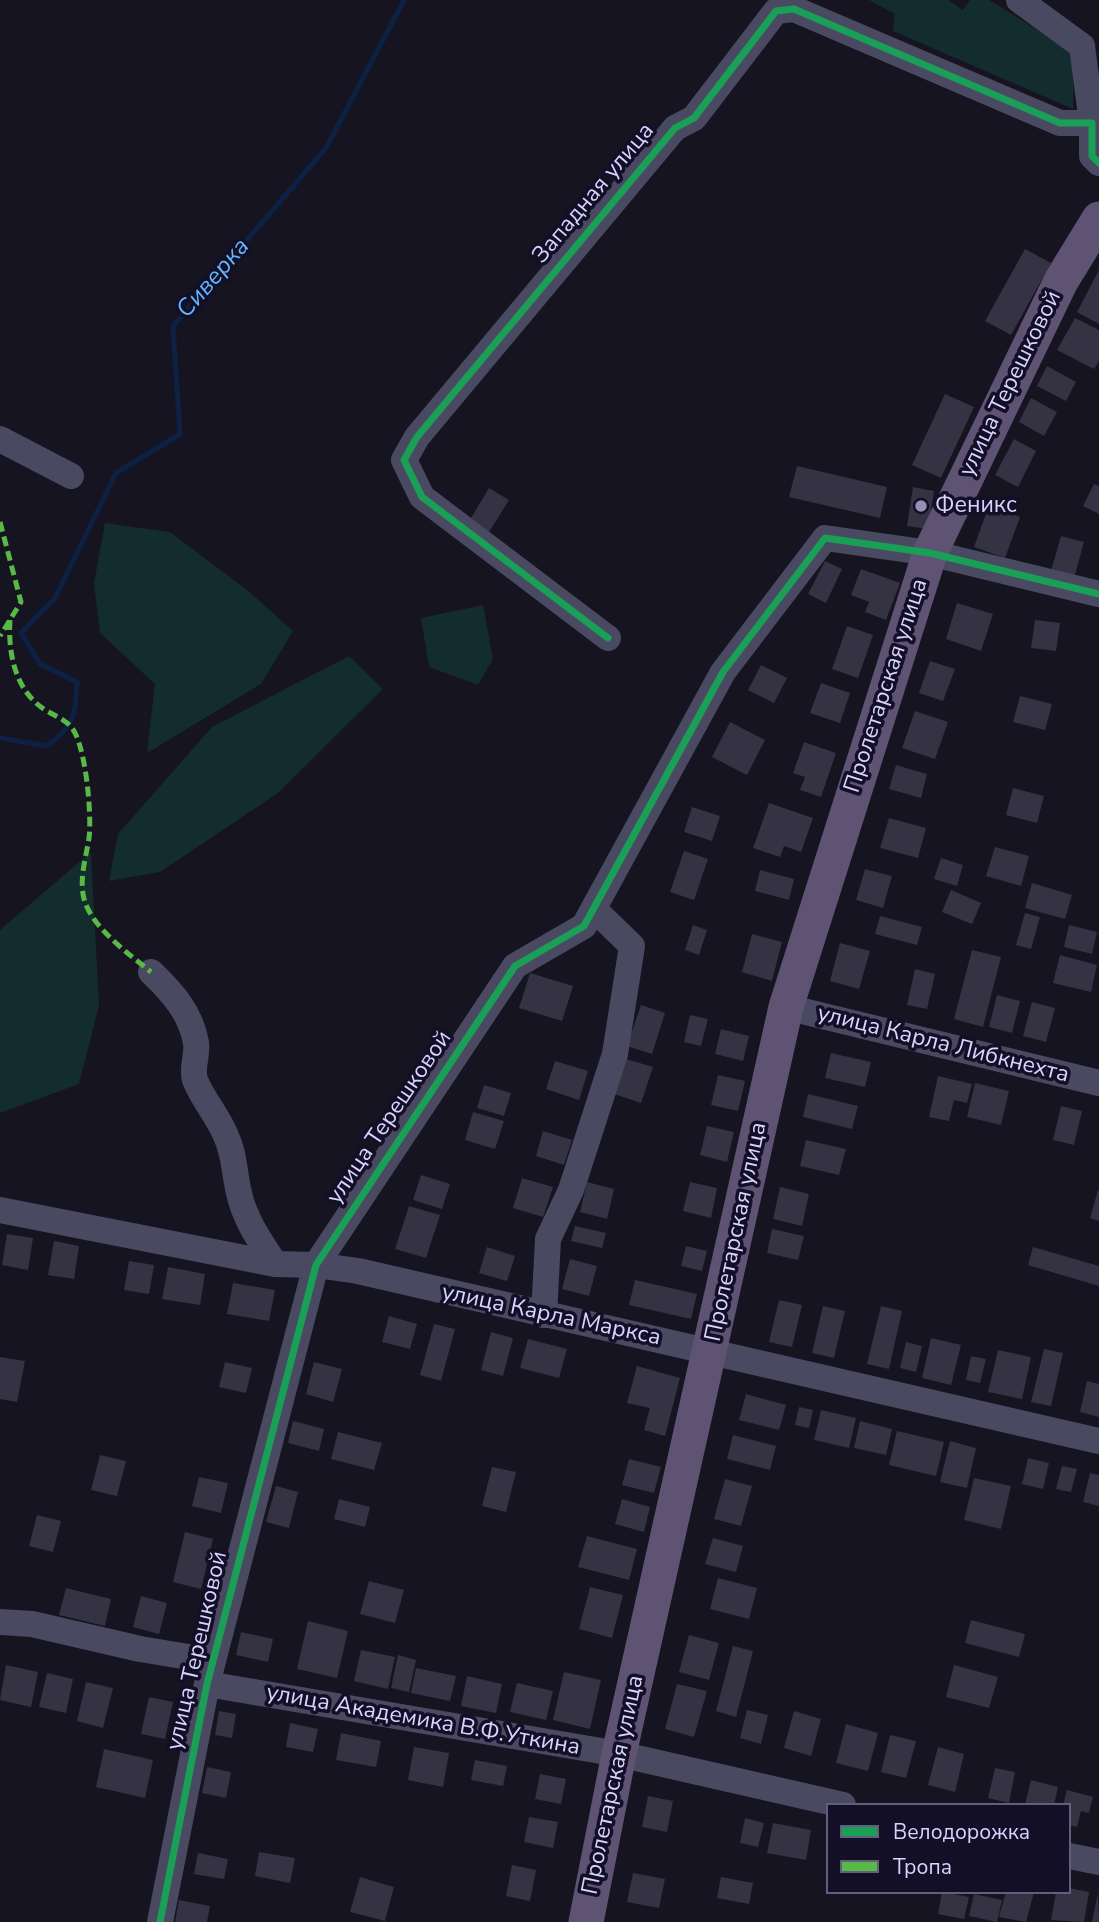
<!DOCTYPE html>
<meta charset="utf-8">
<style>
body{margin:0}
#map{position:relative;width:1099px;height:1922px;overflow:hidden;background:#161421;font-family:"Nunito Sans",sans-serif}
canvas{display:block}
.legend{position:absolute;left:826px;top:1803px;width:245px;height:91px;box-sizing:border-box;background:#130f26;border:2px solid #625e7d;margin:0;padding:9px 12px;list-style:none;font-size:21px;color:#d9d4ff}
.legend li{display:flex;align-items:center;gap:14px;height:35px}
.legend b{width:35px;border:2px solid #625e7d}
</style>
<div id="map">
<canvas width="1099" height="1922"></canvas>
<ul class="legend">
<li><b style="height:9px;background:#1a9f57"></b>Велодорожка</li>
<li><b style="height:9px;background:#58b947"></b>Тропа</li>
</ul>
</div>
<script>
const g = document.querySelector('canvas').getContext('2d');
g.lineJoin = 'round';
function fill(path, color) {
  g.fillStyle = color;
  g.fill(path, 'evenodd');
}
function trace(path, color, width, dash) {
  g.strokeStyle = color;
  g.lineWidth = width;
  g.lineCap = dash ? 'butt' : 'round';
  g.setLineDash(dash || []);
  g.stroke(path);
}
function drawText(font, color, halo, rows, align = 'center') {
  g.font = font + ' "Nunito Sans",sans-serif';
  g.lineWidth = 7;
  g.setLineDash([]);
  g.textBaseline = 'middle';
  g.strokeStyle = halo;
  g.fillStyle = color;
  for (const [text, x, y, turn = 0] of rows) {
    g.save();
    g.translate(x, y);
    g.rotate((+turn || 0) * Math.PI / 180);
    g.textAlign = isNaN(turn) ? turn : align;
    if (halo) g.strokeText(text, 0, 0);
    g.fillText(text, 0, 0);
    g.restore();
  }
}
fill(new Path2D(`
 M869,0H948L963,10L970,0H989L1074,52L1073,109L893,31L895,14Z
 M105,523L170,532L247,590L293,631L261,684L147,753L155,684L100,633L94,583Z
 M483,605L493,659L478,685L429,667L421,618Z
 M349,656L383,689L278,793L160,872L109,881L118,834L212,727Z
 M91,852L99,1006L79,1084L0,1113V930Z`), '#132c2d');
trace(new Path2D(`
 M0,738L47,746C75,726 75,715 77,682L40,664L21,633L55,598L116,473L180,434L173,326L326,148L404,0`), '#0d2144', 5);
fill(new Path2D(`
 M1025,249L1051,263L1011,335L985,321Z
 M1099,270V324L1077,312Z
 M1075,318L1099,330V361L1094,369L1057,350Z
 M1047,366L1076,382L1066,401L1037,386Z
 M945,394L974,407L941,478L912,465Z
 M1031,398L1057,412L1044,436L1019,422Z
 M1014,439L1036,451L1018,487L995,475Z
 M797,466L887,487L880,518L789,497Z
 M1094,484L1099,486V514L1083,506Z
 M913,487L934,491L928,529L907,526Z
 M489,488L509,500L484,540L465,528Z
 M989,505L1020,517L1005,558L974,547Z
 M1061,536L1084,542L1074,578L1051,571Z
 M825,561L842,569L826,603L808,594Z
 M861,569L900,583L886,620L865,612L869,602L851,595Z
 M957,603L993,614L981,651L946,639Z
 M1035,620L1060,623L1056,651L1031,648Z
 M847,626L873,635L858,678L832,669Z
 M930,661L955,669L943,701L919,693Z
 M761,665L787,678L774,703L748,690Z
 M821,683L850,693L840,723L810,713Z
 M1020,696L1052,704L1045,730L1013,722Z
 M915,711L948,722L935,759L902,748Z
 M730,722L765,740L747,775L712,757Z
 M804,742L836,753L821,797L800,790L805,777L793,773Z
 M896,765L927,774L921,798L889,789Z
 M1013,788L1044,796L1037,823L1006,815Z
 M769,803L813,818L801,852L784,846L780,857L753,848Z
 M692,807L720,816L712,841L684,832Z
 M889,818L926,828L918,858L880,848Z
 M995,847L1029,856L1021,886L986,876Z
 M684,851L708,859L694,900L670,892Z
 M941,858L963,865L957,886L934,879Z
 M865,869L892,876L883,908L856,900Z
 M760,870L794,879L789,900L755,891Z
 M1032,883L1072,895L1065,919L1025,908Z
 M951,890L981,903L972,924L942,912Z
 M1025,913L1040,917L1031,949L1016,945Z
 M880,916L922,927L917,945L875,934Z
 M693,925L707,930L699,955L685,950Z
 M1069,925L1097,932L1092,954L1064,947Z
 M752,934L782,942L772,981L742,972Z
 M840,943L870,951L859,989L830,981Z
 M972,950L1001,957L983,1027L954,1019Z
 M1060,955L1097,965L1091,992L1053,983Z
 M915,969L935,974L927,1009L907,1005Z
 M530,973L573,986L562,1021L519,1008Z
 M997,995L1020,1001L1012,1033L989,1027Z
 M1032,1002L1055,1008L1046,1042L1023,1036Z
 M641,1005L665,1013L652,1054L627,1046Z
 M690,1015L708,1019L701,1046L684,1042Z
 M721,1029L749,1036L743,1061L715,1054Z
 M831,1053L871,1062L865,1087L825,1078Z
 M626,1059L653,1067L641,1103L614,1094Z
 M555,1061L588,1071L579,1100L546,1089Z
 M718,1075L745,1081L738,1111L711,1105Z
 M938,1076L972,1084L967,1103L954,1100L949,1121L929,1117Z
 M975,1083L1009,1091L1001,1125L967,1117Z
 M484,1085L511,1093L504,1116L477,1108Z
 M808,1094L858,1106L852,1129L803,1117Z
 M1061,1106L1082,1111L1074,1145L1053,1140Z
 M473,1112L504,1121L495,1149L465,1140Z
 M707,1126L734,1132L727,1162L700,1155Z
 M543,1131L572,1140L564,1165L536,1156Z
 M806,1140L846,1149L839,1175L800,1166Z
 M421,1175L450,1184L442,1209L413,1200Z
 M522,1178L553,1187L543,1217L513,1208Z
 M587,1182L614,1189L607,1219L580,1212Z
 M690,1182L717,1188L711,1218L683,1211Z
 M780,1187L809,1194L802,1226L773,1219Z
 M1098,1190L1099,1191V1221L1090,1218Z
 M409,1206L440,1215L426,1258L395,1249Z
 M575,1226L606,1233L602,1248L571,1241Z
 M772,1229L804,1236L798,1260L767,1253Z
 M7,1234L33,1238L28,1270L2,1265Z
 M54,1241L79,1246L74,1279L48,1275Z
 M686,1246L707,1251L702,1271L681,1266Z
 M487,1247L515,1256L507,1281L479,1273Z
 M1033,1247L1099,1266V1286L1028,1265Z
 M570,1259L597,1266L589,1296L562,1289Z
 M129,1261L154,1265L149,1294L124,1290Z
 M168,1267L205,1274L200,1305L162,1299Z
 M635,1280L697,1294L691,1319L629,1305Z
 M233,1283L275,1290L269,1321L227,1314Z
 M779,1300L802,1305L792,1347L769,1342Z
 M823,1306L845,1311L834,1358L812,1353Z
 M881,1306L902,1311L889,1369L867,1364Z
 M389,1316L417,1324L410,1349L382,1342Z
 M434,1324L455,1329L441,1381L420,1375Z
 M491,1332L513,1338L503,1376L481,1370Z
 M931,1338L961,1345L951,1385L922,1378Z
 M528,1339L567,1349L559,1378L520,1368Z
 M906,1342L922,1346L916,1372L900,1368Z
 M1044,1349L1063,1353L1051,1406L1031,1402Z
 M998,1350L1031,1357L1022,1399L988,1392Z
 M971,1356L986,1359L980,1383L966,1380Z
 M0,1357L25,1361L17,1402L0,1399Z
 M225,1362L252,1368L246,1393L219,1387Z
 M314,1362L342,1369L333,1402L306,1394Z
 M637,1366L680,1378L665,1436L644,1430L650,1408L627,1403Z
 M1087,1381L1099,1384V1417L1080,1412Z
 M746,1394L786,1405L779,1430L739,1420Z
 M799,1407L813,1410L809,1428L795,1425Z
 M821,1410L856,1418L849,1448L814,1440Z
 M293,1421L324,1429L319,1451L288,1443Z
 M860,1421L892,1429L886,1455L854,1448Z
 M897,1431L944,1442L936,1476L889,1465Z
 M338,1432L382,1443L374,1470L331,1459Z
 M733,1435L776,1446L770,1470L727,1459Z
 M950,1441L976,1448L967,1488L940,1482Z
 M100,1455L126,1461L117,1496L91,1490Z
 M1028,1458L1049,1463L1043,1489L1022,1484Z
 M629,1459L661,1467L654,1493L622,1485Z
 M1062,1466L1077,1469L1071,1492L1056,1489Z
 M492,1467L516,1472L506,1512L482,1506Z
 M1090,1473L1099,1475V1506L1083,1502Z
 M199,1477L228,1483L221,1513L192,1506Z
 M974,1478L1011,1486L1001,1529L964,1520Z
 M725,1479L752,1486L741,1526L714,1519Z
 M276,1486L298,1492L289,1528L266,1522Z
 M339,1499L370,1507L365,1527L334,1519Z
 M622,1499L650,1507L644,1532L615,1524Z
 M37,1515L61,1521L53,1552L29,1546Z
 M185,1532L213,1539L201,1589L173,1582Z
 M587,1536L637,1549L629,1580L578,1567Z
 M713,1538L743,1546L736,1572L705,1564Z
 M718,1578L757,1588L749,1619L710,1609Z
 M369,1581L404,1590L395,1623L360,1614Z
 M590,1587L623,1595L612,1638L579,1629Z
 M66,1588L111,1599L105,1626L59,1615Z
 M141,1596L167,1603L159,1634L133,1627Z
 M971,1620L1025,1634L1019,1657L965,1643Z
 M308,1621L348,1631L337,1678L297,1669Z
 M241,1632L273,1639L268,1662L236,1655Z
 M689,1635L719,1643L709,1680L679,1672Z
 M733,1646L753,1651L736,1717L716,1711Z
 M361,1650L395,1657L388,1689L354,1681Z
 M398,1655L416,1660L409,1692L391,1688Z
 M6,1665L38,1672L31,1707L0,1700Z
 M954,1665L998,1677L989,1708L946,1697Z
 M416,1668L456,1676L450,1701L411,1693Z
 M564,1672L601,1680L590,1729L553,1720Z
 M47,1673L73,1679L66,1713L39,1707Z
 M467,1676L502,1684L496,1713L461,1706Z
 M86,1682L113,1688L103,1728L77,1721Z
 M517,1683L553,1691L546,1720L510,1712Z
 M677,1684L707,1691L694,1737L665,1729Z
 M149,1697L173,1702L165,1739L141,1734Z
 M747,1710L768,1715L761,1744L740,1738Z
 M219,1711L236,1714L232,1738L215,1735Z
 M794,1711L821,1719L811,1756L784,1748Z
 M290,1723L318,1729L313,1752L286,1747Z
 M846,1724L878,1733L868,1771L836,1763Z
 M341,1733L381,1741L376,1767L336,1760Z
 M890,1735L916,1741L906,1778L881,1772Z
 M414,1747L449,1753L443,1787L408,1780Z
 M938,1747L964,1754L955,1792L928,1785Z
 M104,1749L153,1760L145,1798L96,1787Z
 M475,1760L507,1766L503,1786L471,1780Z
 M207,1767L231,1772L226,1798L202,1793Z
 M995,1768L1015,1772L1009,1803L988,1798Z
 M540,1774L566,1779L561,1804L535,1799Z
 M1031,1780L1058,1787L1054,1805H1025Z
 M1067,1790L1093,1797L1089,1813L1081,1811L1077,1827L1069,1825V1805H1063Z
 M648,1796L673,1801L667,1832L642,1827Z
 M529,1817L558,1822L553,1848L524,1842Z
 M745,1818L764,1823L758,1847L740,1843Z
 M773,1823L811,1830L806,1860L767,1853Z
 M259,1852L295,1858L290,1883L255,1876Z
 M198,1853L228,1859L224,1879L194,1874Z
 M512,1865L536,1870L530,1901L506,1896Z
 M633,1873L665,1879L659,1908L627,1902Z
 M360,1877L394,1887L385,1921L350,1912Z
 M721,1877L753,1883L749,1904L717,1898Z
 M1069,1888L1089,1892L1084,1922L1051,1920L1056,1892H1069Z
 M942,1892L969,1897L964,1919L938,1914Z
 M1006,1892H1034L1026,1922L999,1917Z
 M1098,1893L1099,1922H1092Z
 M974,1894L1002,1900L997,1922L969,1916Z
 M179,1900L210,1906L207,1922H175Z`), '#343243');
trace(new Path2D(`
 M1019,0L1082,46L1092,123
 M0,439L71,476
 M608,638L422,497L404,460L417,437L675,128L694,118L776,11L794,9L1060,123H1092V156L1099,163
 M151,972C172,992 191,1013 196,1043C198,1055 191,1068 195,1080C203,1100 218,1116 226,1136C235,1155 234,1173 239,1193C245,1220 260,1241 275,1264
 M786,1007L1099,1083
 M0,1210L275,1264L316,1265L358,1271L1099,1441
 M544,1315L548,1239L571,1190L615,1054L632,946L594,909
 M0,1622L32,1624L140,1649L213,1661
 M207,1684L619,1754L843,1805
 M1069,1856L1099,1862
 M160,1922L207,1684L316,1265L515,966L584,926L723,672L825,538L930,553L1099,594`), '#4a4962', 26);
trace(new Path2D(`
 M586,1922L619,1754L786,1007L930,553L1061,281L1099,219`), '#5e5373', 35);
trace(new Path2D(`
 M0,522L21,602L0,636
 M10,620C8,651 14,687 41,707C50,714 66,719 72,728C86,746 92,816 89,838C86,858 78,882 85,902C94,929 129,954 151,972`), '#58b947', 5, [10, 5]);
trace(new Path2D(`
 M608,638L422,497L404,460L417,437L675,128L694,118L776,11L794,9L1060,123H1092V156L1099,163
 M160,1922L207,1684L316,1265L515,966L584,926L723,672L825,538L930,553L1099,594`), '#1a9f57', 7);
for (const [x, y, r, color] of [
 [921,506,7,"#9591b1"]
]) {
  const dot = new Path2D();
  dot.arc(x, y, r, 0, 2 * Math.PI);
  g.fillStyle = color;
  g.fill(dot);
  trace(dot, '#130f26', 2.5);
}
drawText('23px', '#d9d4ff', '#130f26', [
 ["Западная улица",594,194,-50],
 ["улица Терешковой",1011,384,-64],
 ["Пролетарская улица",887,686,-72],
 ["улица Карла Либкнехта",943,1045,14],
 ["улица Терешковой",390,1118,-56],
 ["Пролетарская улица",737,1232,-78],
 ["улица Карла Маркса",551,1316,12],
 ["улица Терешковой",198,1651,-77],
 ["улица Академика В.Ф.Уткина",423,1721,10],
 ["Пролетарская улица",614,1785,-78]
]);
drawText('23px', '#d9d4ff', '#130f26', [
 ["Феникс",935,506]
], 'left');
drawText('italic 24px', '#62b6ff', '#130f26', [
 ["Сиверка",214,279,-49]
]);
</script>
